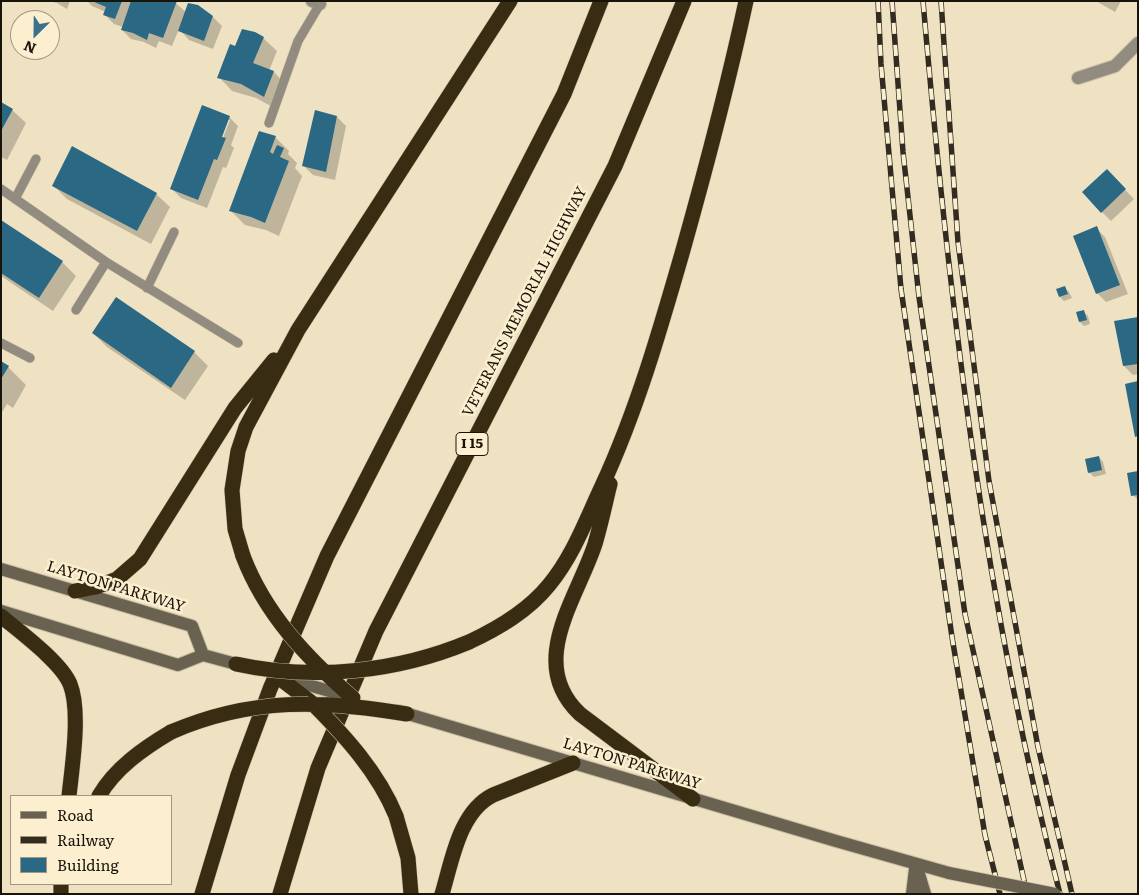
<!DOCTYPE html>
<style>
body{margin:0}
#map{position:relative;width:1139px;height:895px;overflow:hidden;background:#efe2c3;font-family:Literata,serif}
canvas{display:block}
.frame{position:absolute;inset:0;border:2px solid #181409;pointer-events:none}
.legend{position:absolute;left:10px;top:795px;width:162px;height:90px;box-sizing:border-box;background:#fcefd0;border:1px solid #a19780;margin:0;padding:6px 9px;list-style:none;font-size:15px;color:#181409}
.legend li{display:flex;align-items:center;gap:10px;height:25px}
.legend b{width:25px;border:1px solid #a19780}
.north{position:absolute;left:10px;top:10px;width:50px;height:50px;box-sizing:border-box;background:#fcefd0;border:1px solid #a19780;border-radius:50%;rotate:203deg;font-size:14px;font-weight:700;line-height:20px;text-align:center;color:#181409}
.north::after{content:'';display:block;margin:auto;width:18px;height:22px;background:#3a718c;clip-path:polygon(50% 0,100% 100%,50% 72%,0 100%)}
</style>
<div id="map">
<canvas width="1139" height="895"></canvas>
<div class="frame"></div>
<ul class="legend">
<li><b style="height:6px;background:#6a6250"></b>Road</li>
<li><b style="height:6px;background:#312c1f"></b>Railway</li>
<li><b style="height:14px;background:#2a6884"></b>Building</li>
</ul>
<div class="north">N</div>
</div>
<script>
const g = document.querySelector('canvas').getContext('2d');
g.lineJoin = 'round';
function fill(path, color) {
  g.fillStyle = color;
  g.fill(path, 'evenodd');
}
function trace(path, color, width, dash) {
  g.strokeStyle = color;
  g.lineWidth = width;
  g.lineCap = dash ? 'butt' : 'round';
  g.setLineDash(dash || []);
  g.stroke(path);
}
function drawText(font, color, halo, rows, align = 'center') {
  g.font = font + ' Literata,serif';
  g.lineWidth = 5;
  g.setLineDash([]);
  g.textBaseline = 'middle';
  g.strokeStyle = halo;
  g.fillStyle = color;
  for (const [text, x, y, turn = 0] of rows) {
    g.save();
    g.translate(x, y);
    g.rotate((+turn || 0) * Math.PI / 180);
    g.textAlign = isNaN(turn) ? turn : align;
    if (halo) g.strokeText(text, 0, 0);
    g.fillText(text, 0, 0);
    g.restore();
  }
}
fill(new Path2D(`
 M49,1H70L67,9L57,3Z
 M87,1H173L186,12L213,17L222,26L213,49L189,40L179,29L172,46L159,41L156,48L144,42L131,39L122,30L123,27L114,24L105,15L106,12L92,6Z
 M1096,1H1121L1115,12Z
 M263,38L277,51L269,71L274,72L287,86L278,110L256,98L232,91L219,77L235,47Z
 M1,104L12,110L26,123L7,160L1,157Z
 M229,117L238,126L231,145L234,148L226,168L223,167L207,208L181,198L172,189ZM227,120H230L221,143L219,142Z
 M337,117L346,126L335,180L313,175L304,166Z
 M259,132L276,138L289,151L288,154L297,163L295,168L302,176L279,236L266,230L245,225L231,211Z
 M1107,171L1134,199L1111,221L1102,212Z
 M53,185L156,194L170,207L151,244L67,199Z
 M1,221L62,262L76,276L53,311L1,276Z
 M1096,228L1105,237L1128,294L1106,302L1097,293Z
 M1065,288L1069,292L1072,298L1064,301L1060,297L1058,290Z
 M1084,312L1088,316L1090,324L1084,326L1080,322Z
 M1138,318V374L1133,375L1124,366Z
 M93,333L194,352L208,366L185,400L107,347Z
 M1,363L8,367L26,385L13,408L7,404L1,414Z
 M1099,457L1103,462L1106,474L1094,477L1089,472Z
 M1138,472V500L1133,495Z`), '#0003');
fill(new Path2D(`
 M92,1H122L115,19L103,15L106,7Z
 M131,1H177L163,38L149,33L147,40L133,33L121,30Z
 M188,3L198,5L213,16L204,41L178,31Z
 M242,29L255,32L264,37L253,63L274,71L264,97L241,84L217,78L230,44L235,46Z
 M1,102L13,109L1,131Z
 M202,105L230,116L222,137L226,138L217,160L214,159L198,200L170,189Z
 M315,110L337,116L326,172L302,166Z
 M259,131L276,136L270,152L273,154L277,145L284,148L280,157L289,161L265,223L251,217L229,211Z
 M72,146L157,193L137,231L52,186Z
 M1107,169L1126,189L1101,213L1082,192Z
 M1,220L63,261L39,298L1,273Z
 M1097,226L1120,285L1096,294L1073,236Z
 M1065,286L1068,294L1059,297L1056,289Z
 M116,297L195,351L171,388L92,333Z
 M1084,310L1087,320L1079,322L1076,312Z
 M1138,317V364L1123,366L1114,321Z
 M1,361L9,366L1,379Z
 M1138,381V436L1135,437L1125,384Z
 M1099,456L1102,470L1088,473L1085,459Z
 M1138,471V495L1131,496L1127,473Z`), '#2a6884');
const service = new Path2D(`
 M269,123L298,41L320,4
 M1,189L106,262L238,343
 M15,199L36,159
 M147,288L174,232
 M76,310L106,262
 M1,343L30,358`);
const minor = new Path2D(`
 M312,1L320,4
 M1078,78L1115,66L1138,43`);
const secondary = new Path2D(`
 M1,569L192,626L203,655
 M1,611L178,665L203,655L236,664
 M281,677L319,688
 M398,711L836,841L949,873
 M916,864L925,894
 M912,894L915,869`);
const motorway = new Path2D(`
 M610,484C605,504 601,524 595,544C577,599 526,663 580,714L693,799
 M243,556L235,529L232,490L238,451L246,427L298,330L510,1
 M75,591L96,587L117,579L140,559L235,408L274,360
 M1,616C20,632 61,662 70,684C81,711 72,767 69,796
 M469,642C499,628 528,611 549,585C573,556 586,520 602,486C637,410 660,330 683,250C706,168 728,85 746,1
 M278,677L312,703
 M99,796C115,768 144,748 171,732
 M396,816L408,858L411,894
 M61,894V884
 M202,894L238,775L270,689L327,556L564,94L601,1
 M280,894L318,768L376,631L615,166L684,1
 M442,894C452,861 459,812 493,795L573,763`);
trace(service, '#c8bda2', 10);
trace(minor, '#c8bda2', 14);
trace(secondary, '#c8bda2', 14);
trace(motorway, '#c8bda2', 16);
trace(service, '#918c7f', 9);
trace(minor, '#918c7f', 12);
trace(secondary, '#6a6250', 12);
trace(motorway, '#382d13', 15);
const rail = new Path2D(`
 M878,1L881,64L901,289L952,637L985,835L1000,894
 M892,1L903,152L919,297L965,614L1027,894
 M923,1C949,301 984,602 1060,894
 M941,1L958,242L989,481L1038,747L1072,894`);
trace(rail, '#312c1f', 5.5);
trace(rail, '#fcefd0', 4, [11]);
const secondaryBridge = new Path2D(`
 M319,688L353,698
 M949,873L1055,894`);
const motorwayBridge = new Path2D(`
 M243,556C265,614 307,658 353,698
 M236,664C313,681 397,672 469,642
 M312,703C345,736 378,772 396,816
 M171,732C252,697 323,700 407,714`);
trace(secondaryBridge, '#c8bda2', 14, []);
trace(motorwayBridge, '#c8bda2', 16, []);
trace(secondaryBridge, '#6a6250', 12);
trace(motorwayBridge, '#382d13', 15);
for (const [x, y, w] of [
 [472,444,32]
]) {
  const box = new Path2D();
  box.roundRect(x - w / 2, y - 11.5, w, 23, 4);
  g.fillStyle = '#fcefd0';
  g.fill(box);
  trace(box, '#181409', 1);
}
drawText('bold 14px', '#181409', null, [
 ["I 15",472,444]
]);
drawText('15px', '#181409', '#fcefd0', [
 ["VETERANS MEMORIAL HIGHWAY",525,302,-63],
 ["LAYTON PARKWAY",116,587,17],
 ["LAYTON PARKWAY",632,764,17]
]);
</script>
